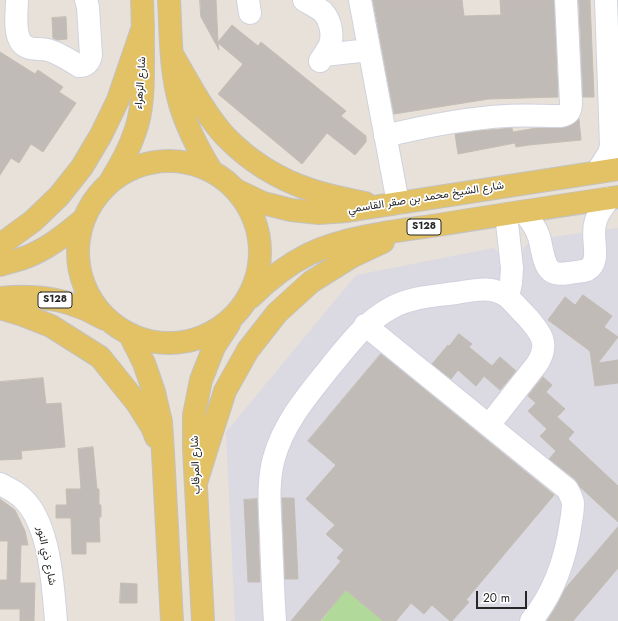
<!DOCTYPE html>
<meta charset="utf-8">
<style>
body{margin:0}
#map{position:relative;width:618px;height:621px;overflow:hidden;background:#e8e1d9;font-family:Jost,sans-serif}
canvas{display:block}
.scale{position:absolute;left:476px;top:591px;width:51px;height:18px;box-sizing:border-box;border:2px solid #272727;border-top:0;padding-left:5px;font-size:12px;line-height:14px;white-space:nowrap;color:#272727;-webkit-text-stroke:3px #fff;paint-order:stroke}
</style>
<div id="map">
<canvas width="618" height="621"></canvas>
<div class="scale">20 m</div>
</div>
<script>
const g = document.querySelector('canvas').getContext('2d');
g.lineJoin = 'round';
function fill(path, color) {
  g.fillStyle = color;
  g.fill(path, 'evenodd');
}
function trace(path, color, width, dash) {
  g.strokeStyle = color;
  g.lineWidth = width;
  g.lineCap = dash ? 'butt' : 'round';
  g.setLineDash(dash || []);
  g.stroke(path);
}
function drawText(font, color, halo, rows, align = 'center') {
  g.font = font + ' Jost,Vazirmatn,sans-serif';
  g.lineWidth = 3.5;
  g.setLineDash([]);
  g.textBaseline = 'middle';
  g.strokeStyle = halo;
  g.fillStyle = color;
  for (const [text, x, y, turn = 0] of rows) {
    g.save();
    g.translate(x, y);
    g.rotate((+turn || 0) * Math.PI / 180);
    g.textAlign = isNaN(turn) ? turn : align;
    if (halo) g.strokeText(text, 0, 0);
    g.fillText(text, 0, 0);
    g.restore();
  }
}
fill(new Path2D(`
 M618,228V621H235L226,432L356,275L494,248L501,256L521,253L530,240Z`), '#dbd9e1');
fill(new Path2D(`
 M346,590L383,621H321Z`), '#b1da9a');
const building = new Path2D(`
 M200,0H216L218,42L232,25L258,46L261,42L346,111L341,116L366,136V142L355,155L327,133L302,164L218,94L243,64L218,43L219,50L201,17Z
 M373,0H462L464,16L501,15L500,0H554L558,97L489,99L394,114Z
 M579,0H590L594,97H583Z
 M66,17L67,39L57,40L53,38L52,18Z
 M0,52L35,74L38,70L63,87L59,92L76,103L43,152L31,144L19,163L11,158L0,175Z
 M579,119L581,140L529,145L516,147L515,143L458,154L455,134L478,131L512,128L514,137L513,132L537,128H562L571,125Z
 M583,295L612,316L604,327L618,337L598,363L618,360V383L595,386L590,351L548,320L565,297L575,305Z
 M459,334L472,344L469,347L492,366L500,357L516,371L500,390L484,376L476,386L458,370L451,379L432,364L448,345L449,346Z
 M381,354L554,495L466,600L469,602L452,621H450L432,605L424,614L411,603L396,621H383L346,590L320,621H291L341,561L337,558L344,550L326,534L335,525L306,499L336,465L308,441Z
 M543,377L552,385L546,392L565,409L557,417L574,432L568,439L618,486V522L580,487L575,479L549,459L556,451L540,436L547,429L528,411L536,403L528,396Z
 M43,378L46,404L61,403L65,447L21,451L22,459L0,460V382Z
 M93,447L97,489H99V505H101V517H99L100,542H86V554H72L71,518H56V505H67L66,489H81L78,449Z
 M282,498H294L298,579H285Z
 M0,499L15,510L25,531L28,545H21L20,583H35L34,621H20V609H0V580H7L8,541H0Z
 M257,499L260,582H248L244,500Z
 M618,527V568L573,621H547L557,605L565,589Z
 M121,583L137,584V603H120Z`);
fill(building, '#c0bbb6');
trace(building, '#c3bdb3', 1);
const minor = new Path2D(`
 M17,0C17,14 12,40 27,47C33,50 41,48 48,50C59,53 69,60 79,66C86,66 90,62 91,55L88,7L86,0
 M248,0L250,13
 M304,0C310,4 317,7 323,12C331,21 334,36 329,47C326,52 323,56 320,61
 M360,0L398,203
 M324,55L369,50
 M385,136C426,126 466,118 507,116C525,115 542,116 560,116C568,115 571,111 571,103L566,0
 M597,172L609,153L611,146L606,0
 M523,212C530,219 536,228 539,237C542,247 543,262 549,269C554,275 562,274 569,273C574,272 581,272 587,270C602,262 591,239 595,224C597,214 603,206 610,198
 M506,214L512,268L511,283L508,297
 M365,325L567,489C570,494 572,498 573,503C573,509 572,516 571,522C566,557 554,593 531,621
 M0,484C10,489 20,494 27,503C50,530 53,586 56,621
 M275,621C273,593 272,565 271,536C270,510 267,483 274,458C284,422 308,395 331,366C350,343 365,322 391,308C411,297 434,296 456,293C475,290 491,285 508,297C515,304 521,311 528,318C541,333 550,344 537,364L489,425`);
const major = new Path2D(`
 M169,0C171,34 170,70 180,104C187,128 198,149 211,170
 M172,54C188,81 204,113 225,136C249,161 278,179 311,190C328,196 347,199 365,203
 M78 252a91 91 0 1 1 182 0a91 91 0 1 1-182 0Z
 M110,182C120,166 129,150 135,132C143,110 143,85 143,62C143,41 143,21 142,0
 M238,191L263,203L291,210L319,213L347,211L618,169
 M0,245L33,221L59,196L82,167L101,135L118,100L143,27
 M0,265C7,263 14,261 21,259C45,251 65,235 84,219
 M251,297C268,280 287,265 309,254C347,236 397,231 438,225C498,215 558,206 618,197
 M0,298C28,295 59,298 85,309C92,312 98,316 105,319
 M0,308L23,315L51,326L100,357L137,403L152,427L156,437
 M130,335L144,363L154,392L161,422L163,453L172,621
 M196,483L211,435L225,391L248,350L277,313L311,282L351,257L383,242
 M203,621L194,449V415L201,380L214,347L229,324`);
trace(minor, '#cfd2df', 24);
trace(major, '#c3c3c3', 24);
trace(minor, '#fff', 22);
trace(major, '#e2c264', 22);
for (const [x, y, w] of [
 [424,227,34],
 [55,300,34]
]) {
  const box = new Path2D();
  box.roundRect(x - w / 2, y - 8, w, 16, 3);
  g.fillStyle = '#fff';
  g.fill(box);
  trace(box, '#272727', 1);
}
drawText('bold 10px', '#272727', null, [
 ["S128",424,227],
 ["S128",55,300]
]);
drawText('11px', '#272727', '#fff', [
 ["شارع الزهراء",141,83,-86],
 ["شارع الشيخ محمد بن صقر القاسمي",426,198,-9],
 ["شارع المرقاب",196,465,-92],
 ["شارع ذي النور",46,556,78]
]);
</script>
